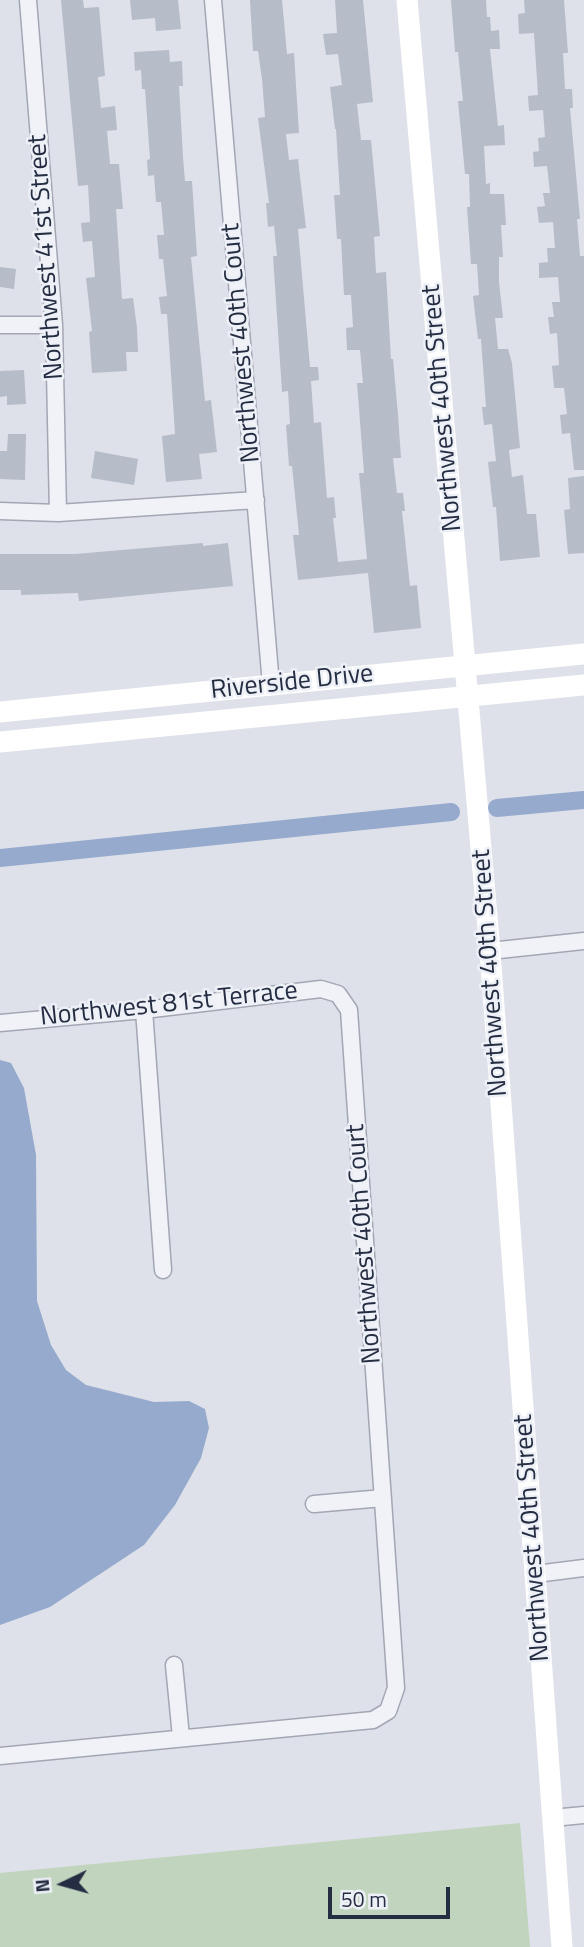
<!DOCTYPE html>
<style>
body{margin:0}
#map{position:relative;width:584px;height:1947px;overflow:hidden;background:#dee1e9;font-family:"Titillium Web",sans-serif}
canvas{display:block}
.north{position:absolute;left:28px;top:1849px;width:70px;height:70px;-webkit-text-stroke:5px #edf0f6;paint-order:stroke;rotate:265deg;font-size:19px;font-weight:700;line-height:28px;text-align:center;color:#252d42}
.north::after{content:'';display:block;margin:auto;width:24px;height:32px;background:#252d42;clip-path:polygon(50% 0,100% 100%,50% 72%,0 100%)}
.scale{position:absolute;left:328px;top:1887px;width:122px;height:32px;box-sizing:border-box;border:4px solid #252d42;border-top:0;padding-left:9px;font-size:21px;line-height:24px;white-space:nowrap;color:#252d42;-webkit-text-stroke:5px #edf0f6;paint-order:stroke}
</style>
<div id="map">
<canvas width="584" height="1947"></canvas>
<div class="north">N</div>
<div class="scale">50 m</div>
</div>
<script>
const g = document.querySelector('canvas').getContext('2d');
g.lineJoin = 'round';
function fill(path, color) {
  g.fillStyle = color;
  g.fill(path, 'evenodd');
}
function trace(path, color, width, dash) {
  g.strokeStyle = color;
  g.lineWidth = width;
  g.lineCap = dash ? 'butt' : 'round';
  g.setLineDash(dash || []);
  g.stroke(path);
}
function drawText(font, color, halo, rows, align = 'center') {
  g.font = font + ' "Titillium Web",sans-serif';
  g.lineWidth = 5;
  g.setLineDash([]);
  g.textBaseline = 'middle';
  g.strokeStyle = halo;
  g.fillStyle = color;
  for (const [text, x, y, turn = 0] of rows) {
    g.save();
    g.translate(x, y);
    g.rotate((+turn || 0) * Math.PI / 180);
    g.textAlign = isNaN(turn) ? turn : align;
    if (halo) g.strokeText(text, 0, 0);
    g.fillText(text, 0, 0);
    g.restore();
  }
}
fill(new Path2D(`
 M520,1823L530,1947H0V1873Z`), '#c1d4be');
fill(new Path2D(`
 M0,1060L11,1063L24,1088L36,1155L37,1301L51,1345L66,1370L86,1385L154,1402L189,1401L205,1409L209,1428L201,1458L175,1505L144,1545L50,1607L0,1625Z`), '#95aacd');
trace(new Path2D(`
 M497,808L584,800
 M0,858L451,812`), '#95aacd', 18);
fill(new Path2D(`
 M61,0H83L84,8L99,7L105,76L98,77L101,108L115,106L117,130L107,131L110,164H119L123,209H116L122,299L133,298L137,328L138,352H126L127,371L92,373L89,332L92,331L86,278L95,277L92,241L83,242L81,223L90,222L88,185L78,186Z
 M130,0H178L181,29L156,31L155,18L132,20Z
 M250,0H282L287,54L294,53L299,133L286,134L289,160L298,159L306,228L298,229L310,367H318L319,380L311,381L314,423L321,422L327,498L334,497L336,518H333L338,562L367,559L359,473H364L357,383H363L360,350H347L346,328L353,327L351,295H344L341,239H337L334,195H340L336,129H335L330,87L342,85L338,54L326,55L323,34L337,33L335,0H363L373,102L357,104L361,140H371L380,236L374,237L376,273L386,272L391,359H393L398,415L401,458H393L397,493H403L405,511H402L410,586L417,585L421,628L374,633L368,573L298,580L293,535H299L292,466H289L286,425L290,424L288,391L282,392L273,256H277L274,226L268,227L266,203H269L258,118L265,117L262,79L258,51H253Z
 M451,0H486L487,17H490L491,31L499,30L500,49H490L498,126L504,125L505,145L484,146L486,184L490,183V194H504L506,225H501L503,257H499V282L503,318H495L498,349H508L512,363L520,448L509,450L512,477L523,475L527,514H536L540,557L500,561L496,507H493L488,462L496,461L492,424L484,425L482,407H486L481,339H478L473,296L479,295L477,264H471L467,207H470L469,174H465L458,101H463L458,52H455Z
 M524,0H564L568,53H563L565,89H572L573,108H570L580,219H577L580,256H584V470H574L570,433L562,434L560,415L567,414L564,388H554L552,366L559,365L557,333L550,334L548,317H554L552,302H560L558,277L539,278V263L548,262L547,248H555L553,222L539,223L537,207L545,206L543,193H550L547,166L534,167L533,152L539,151L538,138L545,137L543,110L529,111L528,96L538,95L534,33L519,34L518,14L525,13Z
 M169,50L170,62L182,61L183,86H179L183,157L185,181H192L197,256L191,257L205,401L211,400L217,452L199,454L202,479L166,482L162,436L175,434L167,314H161L159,297L167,296L163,259H159L157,235H164L161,202H156L154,175L148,176L147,160L150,159L145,89H142L141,70L135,71L134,52Z
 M0,267L16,269L14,289L0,287Z
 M24,370L26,404L7,405V396L0,397V371Z
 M8,434H26L25,480L0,479V451H7Z
 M95,451L138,459L134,485L91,478Z
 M584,476V553L568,554L564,510L570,509L568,478Z
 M203,543V546L228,543L233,586L79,601L78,593L21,595V590H0V554H75Z`), '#b7bcc9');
const street = new Path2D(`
 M28,0L54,325L58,513
 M213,0L271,685
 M0,325H54
 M0,511L58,513L256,500
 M490,951L584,941
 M144,1010L163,1270
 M0,1023L144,1010L321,989L338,994L349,1010L396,1688L388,1711L373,1720L0,1756
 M314,1504L383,1498
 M536,1574L584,1568
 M174,1665L181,1737
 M552,1818L584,1815`);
trace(street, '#a3a7b4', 19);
trace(street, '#f1f2f7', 16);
trace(new Path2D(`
 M407,0L490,951L562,1947
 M0,712L584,654
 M0,742L584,685`), '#fff', 21);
drawText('26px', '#252d42', '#edf0f6', [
 ["Northwest 41st Street",47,257,-94],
 ["Northwest 40th Court",242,343,-95],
 ["Northwest 40th Street",443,408,-95],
 ["Riverside Drive",292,683,-6],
 ["Northwest 40th Street",491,973,-94],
 ["Northwest 81st Terrace",169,1005,-6],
 ["Northwest 40th Court",365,1244,-94],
 ["Northwest 40th Street",533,1538,-94]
]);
</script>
